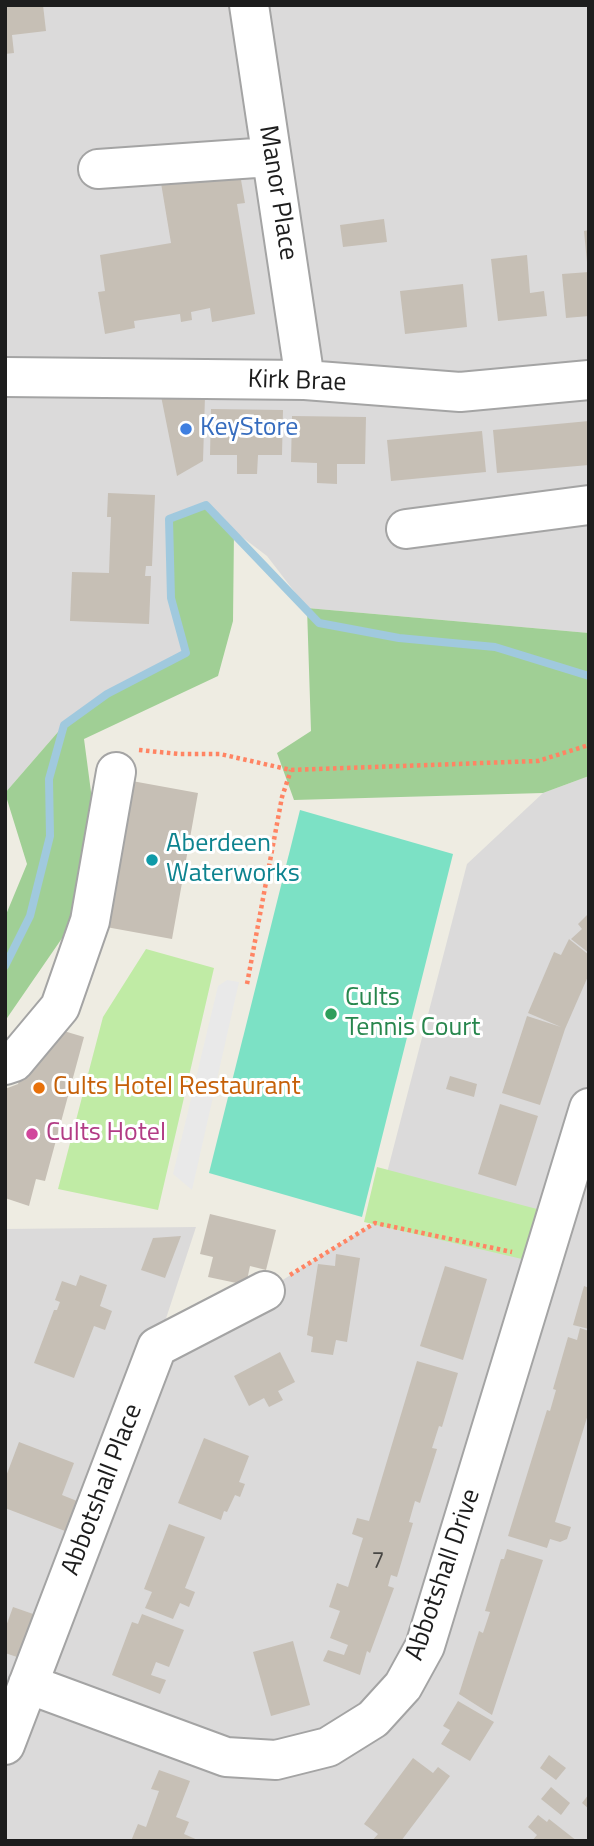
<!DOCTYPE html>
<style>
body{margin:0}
#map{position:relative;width:594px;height:1846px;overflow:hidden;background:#eeece2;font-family:"Titillium Web",sans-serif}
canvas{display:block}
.frame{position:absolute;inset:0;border:7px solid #1d1d1d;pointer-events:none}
</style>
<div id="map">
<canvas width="594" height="1846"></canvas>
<div class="frame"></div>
</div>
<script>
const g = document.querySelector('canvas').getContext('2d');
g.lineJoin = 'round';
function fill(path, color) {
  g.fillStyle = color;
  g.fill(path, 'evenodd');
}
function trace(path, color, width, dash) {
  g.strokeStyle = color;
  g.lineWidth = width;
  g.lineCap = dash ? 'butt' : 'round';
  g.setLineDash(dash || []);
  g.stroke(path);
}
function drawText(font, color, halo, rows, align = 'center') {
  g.font = font + ' "Titillium Web",sans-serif';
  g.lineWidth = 6;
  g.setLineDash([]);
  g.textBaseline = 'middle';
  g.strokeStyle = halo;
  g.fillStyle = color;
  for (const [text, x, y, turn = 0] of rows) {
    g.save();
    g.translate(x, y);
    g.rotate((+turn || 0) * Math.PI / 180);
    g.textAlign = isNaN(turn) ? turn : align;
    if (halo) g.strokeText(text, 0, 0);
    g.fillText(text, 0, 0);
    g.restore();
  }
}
fill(new Path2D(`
 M5,5H589V633L307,608L267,556L234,531L205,505L171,598L186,653L64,725L5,793Z
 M589,776V1841H5V1229L196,1227L157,1346L265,1291L374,1223L467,864L543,793Z`), '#dbdada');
fill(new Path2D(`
 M146,949L214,968L158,1210L58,1189L103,1017Z
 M377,1167L537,1209L522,1259L364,1222Z`), '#c0eba5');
fill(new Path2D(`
 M206,505L234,531L233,621L218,676L84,739L93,807L67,931L5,1021V917L27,864L5,793L64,725L107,694L186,653L171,598L169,519Z
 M307,608L589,633V776L543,793L294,800L277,753L311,731Z`), '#a0cf95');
fill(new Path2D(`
 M300,810L453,854L362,1217L209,1173Z`), '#7ce1c5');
fill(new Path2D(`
 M227,980L239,982L192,1190L173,1174L218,986Z`), '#e9e9e9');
trace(new Path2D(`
 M5,966L30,916L50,836L49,779L64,725L107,694L186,653L171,598L169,519L206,505L319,623L399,638L495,647L589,676`), '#a0c9de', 8);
fill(new Path2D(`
 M20,5H43L46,31L12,35L14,53L5,54V7Z
 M240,174L245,203L237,204L255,314L212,322L210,308L191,312L192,320L181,322L180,314L134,321L135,328L105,334L98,292L105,291L100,255L171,243L161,183L197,178V181Z
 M384,219L387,242L343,247L340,225Z
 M589,230V261L587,262L584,231Z
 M527,255L530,293L544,291L547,316L498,321L491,259Z
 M589,272V316L566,318L562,274Z
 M463,284L467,327L405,334L400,291Z
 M161,396H205L203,461L177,476Z
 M211,409L283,410L282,455H258L257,474H237V455H210Z
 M292,416L366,417L365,464H337V484L317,483V463L291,462Z
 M589,421V465L497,473L493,430Z
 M482,431L486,472L391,481L387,440Z
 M108,493L155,495L152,566H146L145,576H151L149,624L70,621L72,572L109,573L111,517H107Z
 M132,781L198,793L172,939L106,927Z
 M589,913V953L571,939L582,929L578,924Z
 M569,939L589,955V974L565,1029L540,1105L502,1093L527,1016L561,1027L528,1013L554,952L561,955Z
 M57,1029L84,1037L45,1181L36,1179L29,1206L5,1198V1089L18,1084L23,1068Z
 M450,1076L477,1084L474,1097L446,1089Z
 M500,1104L538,1116L516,1186L478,1174Z
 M210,1214L276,1230L266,1270L250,1266L246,1285L208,1277L213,1257L200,1254Z
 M181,1236L165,1278L141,1270L153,1238Z
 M336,1254L360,1258L347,1342L336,1340L333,1355L311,1352L313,1337L307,1335L318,1264L335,1266Z
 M445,1266L487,1279L463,1360L420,1346Z
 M80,1275L107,1285L100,1306L112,1311L105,1330L94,1326L74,1378L34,1363L54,1310H57L60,1302L55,1300L62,1281L76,1286Z
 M584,1286L589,1288V1329L573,1325Z
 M580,1328L589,1331V1411L555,1522L571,1527L567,1539L560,1542L550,1539L547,1548L508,1536L547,1410L550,1411L556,1390L553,1389L568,1337L577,1340Z
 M280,1352L295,1382L278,1391L283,1400L269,1407L264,1398L249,1406L234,1376Z
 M417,1361L458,1373L442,1427L439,1426L432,1448L437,1449L420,1503L415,1501L409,1522L413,1523L397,1577L391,1575L388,1586L394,1588L370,1653L367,1651L360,1675L323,1661L328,1650L344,1655L348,1645L330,1638L340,1611L329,1607L337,1583L348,1587L363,1538L352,1534L357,1518L369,1521Z
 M204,1438L249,1456L239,1482L245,1484L240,1497L235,1495L227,1512L224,1511L221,1520L178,1503Z
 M19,1442L74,1463L62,1495L77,1501L65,1531L5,1508V1479Z
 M169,1524L205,1537L185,1588L195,1592L189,1607L180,1603L173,1619L145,1608L152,1592L144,1589Z
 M507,1549L543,1560L492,1715L459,1694L479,1631L483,1633L490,1612L485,1611L501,1559H504Z
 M13,1607L36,1615L20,1658L5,1653V1629Z
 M142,1614L184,1630L169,1667L156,1662L151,1675L166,1680L160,1694L112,1675L132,1622L138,1624Z
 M293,1641L310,1705L271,1716L253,1652Z
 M458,1701L494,1722L470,1761L441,1744L450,1730L443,1726Z
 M549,1755L566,1768L556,1780L540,1768Z
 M413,1758L433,1773L438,1767L450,1776L401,1841H372L378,1834L364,1824Z
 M159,1770L190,1781L176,1817L189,1822L184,1834L200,1841H131L138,1824L146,1827L159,1791L151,1789Z
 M551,1787L570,1803L561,1815L541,1799Z
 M589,1794V1809L582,1803Z
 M538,1815L547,1822L549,1819L577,1841H532L537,1835L528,1827Z`), '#c6bfb5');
const minor = new Path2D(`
 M249,5L305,380
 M98,169L270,157
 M5,377L305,380L460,392L589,380
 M406,529L589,505
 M5,1065L14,1062L60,1007L90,921L116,772
 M28,1684L226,1757L276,1760L328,1747L373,1719L403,1686L425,1646L589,1108
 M5,1745L157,1347L265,1291`);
trace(minor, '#a4a4a4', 42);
trace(new Path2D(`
 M139,750L179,754H220L291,770L538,761L589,745
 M247,984L282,797L291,770
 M290,1275L375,1223L512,1252`), '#ff8463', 4.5, [3.5, 3.5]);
trace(minor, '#fff', 38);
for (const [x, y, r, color] of [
 [186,429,7,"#3f7fe0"],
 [152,860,7,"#0f9aa8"],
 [331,1014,7,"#2e9e5b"],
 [39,1088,7,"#e8710a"],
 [32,1134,7,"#d1479c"]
]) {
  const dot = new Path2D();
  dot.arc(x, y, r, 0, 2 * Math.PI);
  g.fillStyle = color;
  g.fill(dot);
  trace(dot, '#fff', 2.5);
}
drawText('23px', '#474643', null, [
 ["7",378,1562]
]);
drawText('26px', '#1d1d1d', '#fff', [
 ["Manor Place",277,193,81],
 ["Kirk Brae",297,382,2],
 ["Abbotshall Place",103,1490,-69],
 ["Abbotshall Drive",444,1575,-71]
]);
drawText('26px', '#366cbe', '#fff', [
 ["KeyStore",200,429]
], 'left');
drawText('26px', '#0d838f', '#fff', [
 ["Aberdeen",166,845],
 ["Waterworks",166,875]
], 'left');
drawText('26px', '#27864d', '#fff', [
 ["Cults",345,999],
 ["Tennis Court",345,1029]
], 'left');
drawText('26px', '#c56008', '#fff', [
 ["Cults Hotel Restaurant",53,1088]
], 'left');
drawText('26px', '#b23c85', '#fff', [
 ["Cults Hotel",46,1134]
], 'left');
</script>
